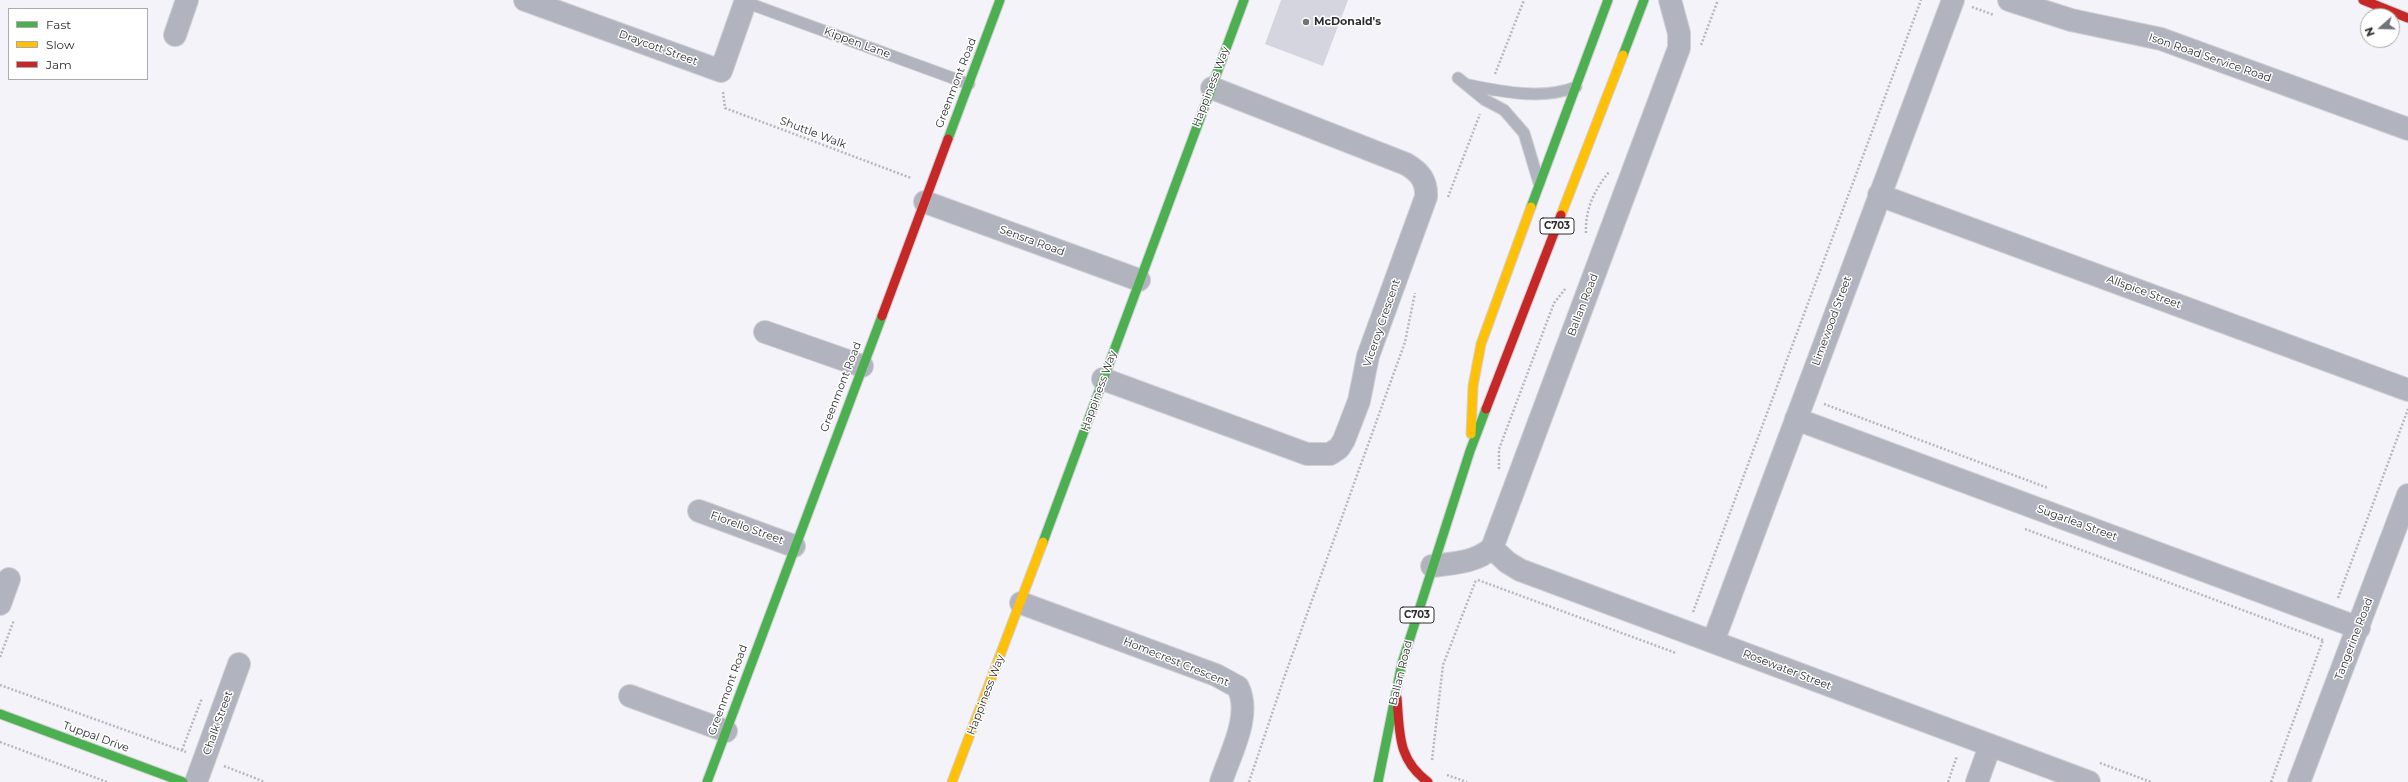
<!DOCTYPE html>
<style>
body{margin:0}
#map{position:relative;width:2408px;height:782px;overflow:hidden;background:#f3f3f9;font-family:Montserrat,sans-serif}
canvas{display:block}
.legend{position:absolute;left:8px;top:8px;width:140px;height:72px;box-sizing:border-box;background:#fff;border:1px solid #ababad;margin:0;padding:5px 7px;list-style:none;font-size:12px;color:#2d2d31}
.legend li{display:flex;align-items:center;gap:8px;height:20px}
.legend b{width:20px;border:1px solid #ababad}
.north{position:absolute;left:2360px;top:8px;width:40px;height:40px;box-sizing:border-box;background:#fff;border:1px solid #ababad;border-radius:50%;rotate:250deg;font-size:11px;font-weight:700;line-height:16px;text-align:center;color:#2d2d31}
.north::after{content:'';display:block;margin:auto;width:14px;height:18px;background:#727277;clip-path:polygon(50% 0,100% 100%,50% 72%,0 100%)}
</style>
<div id="map">
<canvas width="2408" height="782"></canvas>
<ul class="legend">
<li><b style="height:5px;background:#4caf50"></b>Fast</li>
<li><b style="height:5px;background:#ffc107"></b>Slow</li>
<li><b style="height:5px;background:#c62828"></b>Jam</li>
</ul>
<div class="north">N</div>
</div>
<script>
const g = document.querySelector('canvas').getContext('2d');
g.lineJoin = 'round';
function fill(path, color) {
  g.fillStyle = color;
  g.fill(path, 'evenodd');
}
function trace(path, color, width, dash) {
  g.strokeStyle = color;
  g.lineWidth = width;
  g.lineCap = dash ? 'butt' : 'round';
  g.setLineDash(dash || []);
  g.stroke(path);
}
function drawText(font, color, halo, rows, align = 'center') {
  g.font = font + ' Montserrat,sans-serif';
  g.lineWidth = 3;
  g.setLineDash([]);
  g.textBaseline = 'middle';
  g.strokeStyle = halo;
  g.fillStyle = color;
  for (const [text, x, y, turn = 0] of rows) {
    g.save();
    g.translate(x, y);
    g.rotate((+turn || 0) * Math.PI / 180);
    g.textAlign = isNaN(turn) ? turn : align;
    if (halo) g.strokeText(text, 0, 0);
    g.fillText(text, 0, 0);
    g.restore();
  }
}
fill(new Path2D(`
 M1281,0H1348L1323,66L1265,44Z`), '#d5d5e0');
const lane = new Path2D(`
 M745,2L969,84
 M1458,78L1485,100L1504,110L1524,133L1539,183
 M1469,85C1503,92 1543,100 1576,87`);
const street = new Path2D(`
 M525,0L721,71L746,0
 M2009,0L2071,20L2161,39L2408,129
 M175,35L187,0
 M1879,195L2408,390
 M925,202L1139,280
 M765,332L862,366
 M1103,379L1307,454H1330L1339,448L1344,440L1359,401L1368,356L1426,197C1427,181 1420,172 1406,164L1212,88
 M1796,419L2359,628
 M699,511L794,546
 M1492,548L1507,562L1520,570L2089,782
 M1432,566C1454,563 1475,563 1492,548L1679,48V33L1670,0
 M1021,603L1216,675L1238,687C1252,716 1230,754 1221,782
 M0,604L9,579
 M1713,642L1953,0
 M630,696L726,731
 M196,782L239,664
 M1977,782L1990,746
 M2299,782L2408,495`);
const fast = new Path2D(`
 M1623,55L1644,0
 M948,139L1000,0
 M1531,207L1608,0
 M1043,542L1244,0
 M0,714L183,782
 M707,782L882,316
 M1378,782L1402,663L1470,451L1486,409`);
const slow = new Path2D(`
 M1561,215L1623,55
 M1471,434L1473,386L1481,344L1531,207
 M952,782L1043,542`);
const jam = new Path2D(`
 M2363,0L2408,18
 M882,316L948,139
 M1486,409L1561,215
 M1397,698C1400,733 1397,759 1428,782`);
trace(lane, '#d0d0d4', 13);
trace(street, '#d0d0d4', 24);
trace(fast, '#d0d0d4', 11);
trace(slow, '#d0d0d4', 11);
trace(jam, '#d0d0d4', 11);
trace(new Path2D(`
 M1972,7L1994,15
 M1701,45L1718,0
 M1495,74L1524,0
 M723,92L725,108L911,178
 M1448,197L1480,114
 M1586,233C1585,210 1594,190 1609,172
 M1824,404L2048,488
 M1499,469V449L1554,303L1566,288
 M2025,529L2323,640
 M1478,580L1676,653
 M2338,598L2408,409
 M1693,612L1921,0
 M0,657L14,620
 M0,685L186,752
 M0,742L107,782
 M182,750L202,698
 M1432,760L1443,665L1476,580
 M2100,763L2151,782
 M224,766L265,782
 M1447,775L1467,782
 M1249,782L1284,678L1405,342L1415,293
 M1948,782L1957,756
 M2271,782L2323,640`), '#b6b8bf', 2.5, [2, 2]);
trace(lane, '#b1b4be', 11);
trace(street, '#b1b4be', 22);
trace(fast, '#4caf50', 9);
trace(slow, '#ffc107', 9);
trace(jam, '#c62828', 9);
for (const [x, y, r, color] of [
 [1306,22,4,"#727277"]
]) {
  const dot = new Path2D();
  dot.arc(x, y, r, 0, 2 * Math.PI);
  g.fillStyle = color;
  g.fill(dot);
  trace(dot, '#fff', 1.5);
}
for (const [x, y, w] of [
 [1557,226,34],
 [1417,615,34]
]) {
  const box = new Path2D();
  box.roundRect(x - w / 2, y - 8, w, 16, 3);
  g.fillStyle = '#fff';
  g.fill(box);
  trace(box, '#2d2d31', 1);
}
drawText('bold 10px', '#2d2d31', null, [
 ["C703",1557,226],
 ["C703",1417,615]
]);
drawText('bold 11px', '#2d2d31', '#fff', [
 ["McDonald's",1314,22]
], 'left');
drawText('11px', '#2d2d31', '#fff', [
 ["Kippen Lane",857,43,20],
 ["Draycott Street",658,48,20],
 ["Ison Road Service Road",2210,58,19],
 ["Greenmont Road",956,83,-69],
 ["Happiness Way",1211,87,-69],
 ["Shuttle Walk",813,133,21],
 ["Sensra Road",1032,241,20],
 ["Allspice Street",2144,292,20],
 ["Ballan Road",1583,305,-69],
 ["Limewood Street",1832,321,-70],
 ["Viceroy Crescent",1382,323,-71],
 ["Greenmont Road",841,387,-69],
 ["Happiness Way",1099,391,-70],
 ["Sugarlea Street",2077,523,20],
 ["Fiorello Street",747,528,20],
 ["Tangerine Road",2354,639,-69],
 ["Homecrest Crescent",1176,662,22],
 ["Rosewater Street",1787,670,21],
 ["Ballan Road",1401,673,-76],
 ["Greenmont Road",728,690,-70],
 ["Happiness Way",986,695,-69],
 ["Chalk Street",218,723,-70],
 ["Tuppal Drive",96,737,20]
]);
</script>
